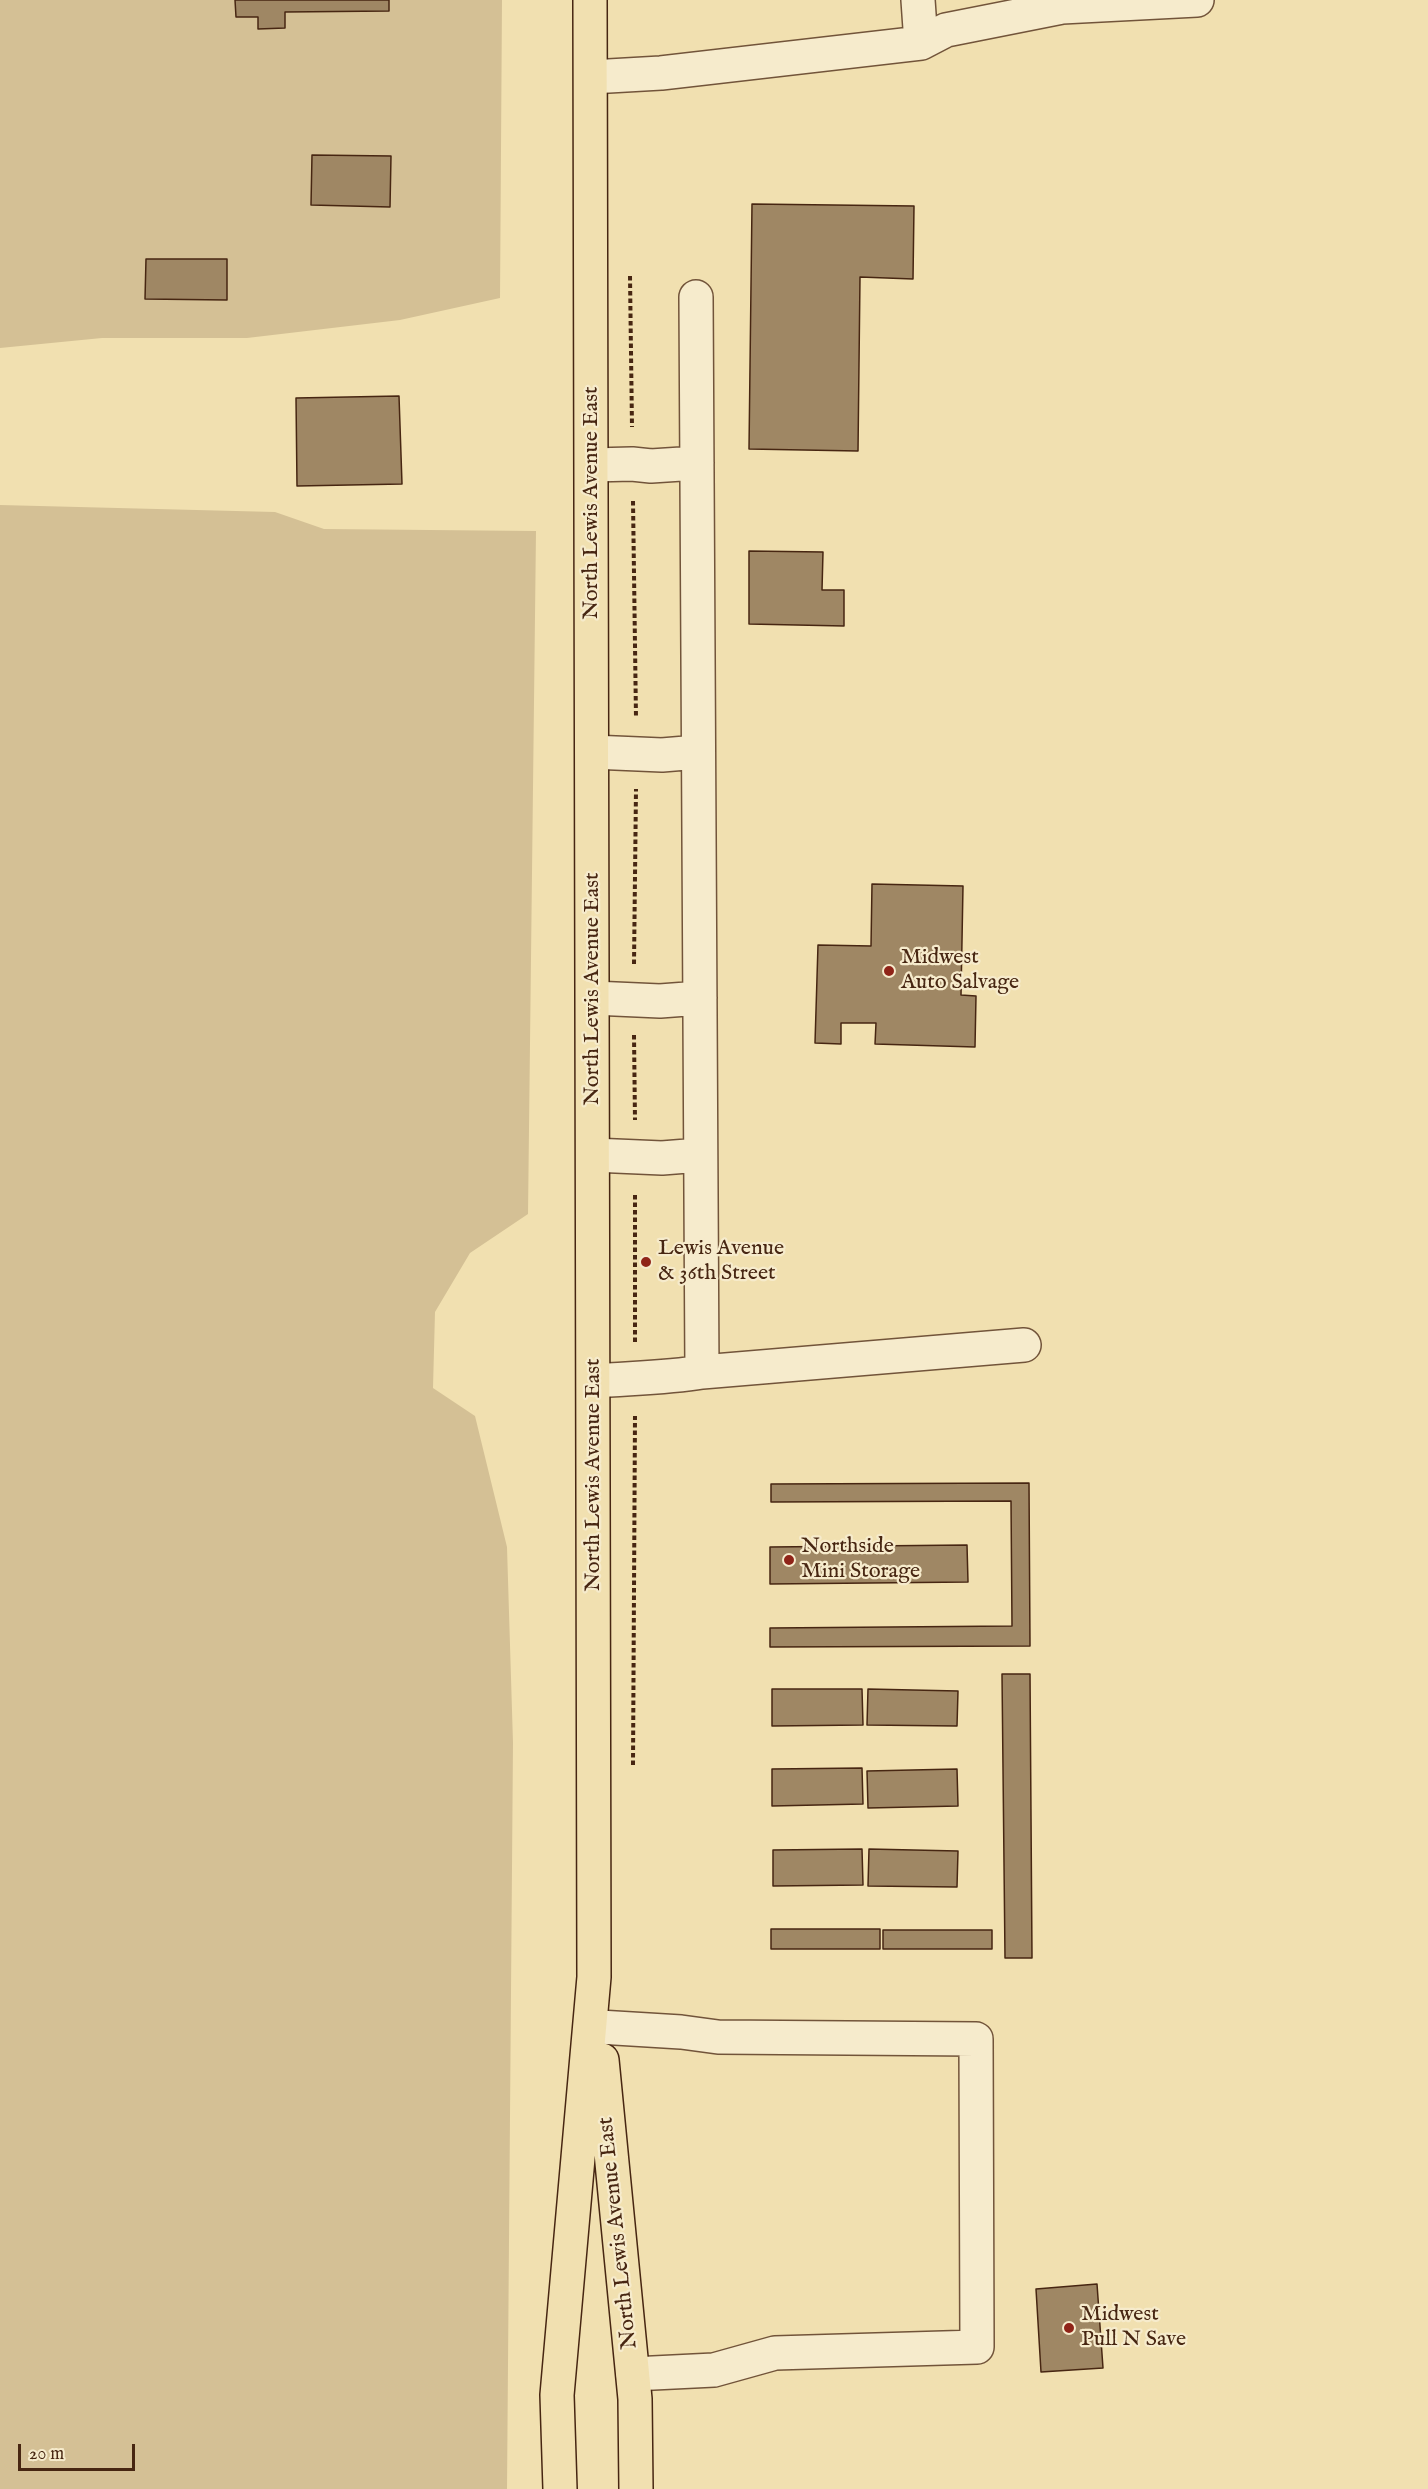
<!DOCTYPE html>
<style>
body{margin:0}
#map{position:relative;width:1428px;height:2489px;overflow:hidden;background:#f1e0b0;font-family:"IM FELL English",serif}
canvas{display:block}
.scale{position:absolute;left:18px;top:2444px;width:117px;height:27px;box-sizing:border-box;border:3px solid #472612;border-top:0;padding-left:8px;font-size:18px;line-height:21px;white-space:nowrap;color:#472612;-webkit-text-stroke:4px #f6ebcc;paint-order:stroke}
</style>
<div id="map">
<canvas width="1428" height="2489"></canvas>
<div class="scale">20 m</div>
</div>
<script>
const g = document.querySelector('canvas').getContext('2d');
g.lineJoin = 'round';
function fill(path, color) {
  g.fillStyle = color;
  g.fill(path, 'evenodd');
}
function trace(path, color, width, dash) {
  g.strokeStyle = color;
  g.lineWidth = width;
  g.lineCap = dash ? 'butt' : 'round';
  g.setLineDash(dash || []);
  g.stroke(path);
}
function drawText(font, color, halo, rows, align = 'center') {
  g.font = font + ' "IM FELL English",serif';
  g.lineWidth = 4.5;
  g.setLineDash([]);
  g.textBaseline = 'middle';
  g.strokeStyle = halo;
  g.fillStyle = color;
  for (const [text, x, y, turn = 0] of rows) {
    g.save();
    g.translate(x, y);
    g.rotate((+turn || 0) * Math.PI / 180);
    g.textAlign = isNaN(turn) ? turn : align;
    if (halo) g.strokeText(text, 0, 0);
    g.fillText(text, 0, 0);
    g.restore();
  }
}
fill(new Path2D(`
 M0,0H502L500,298L400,320L247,338H102L0,348Z
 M0,505L275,512L324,529L536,531L528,1214L470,1253L435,1312L433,1388L475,1416L507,1547L513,1743L507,2489H0Z`), '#d4c095');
const building = new Path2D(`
 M235,0H389V11L285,12V28L258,29V17H236Z
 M312,155L391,156L390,207L311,205Z
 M752,204L914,206L913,279L860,277L858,451L749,449Z
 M146,259H227V300L145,299Z
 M399,396L402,484L297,486L296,398Z
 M749,551L823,552L822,590H844V626L749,624Z
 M872,884L963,886L961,995L976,996L975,1047L875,1044L876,1023H841V1044L815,1043L818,945L871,946Z
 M1029,1483L1030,1646L770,1647V1628L1012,1626L1011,1501L771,1502V1484Z
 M967,1545L968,1582L770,1584V1547Z
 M1002,1674H1030L1032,1958H1005Z
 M772,1689H862L863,1725L772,1726Z
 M868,1689L958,1691L957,1726L867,1725Z
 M862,1768L863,1804L772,1806V1769Z
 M957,1769L958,1806L868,1808L867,1771Z
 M862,1849L863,1885L773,1886V1850Z
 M869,1849L958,1851L957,1887L868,1886Z
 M771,1929H880V1949H771Z
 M883,1930H992V1949H883Z
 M1097,2284L1103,2368L1041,2372L1036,2289Z`);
fill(building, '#9f8764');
trace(building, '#472612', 1.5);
const minor = new Path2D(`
 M918,0L921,43
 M591,77L661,73L921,43L946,30L1062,7L1197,0
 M696,297L702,1372
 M592,465L632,464L651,466L697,463
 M592,752L662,755L698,752
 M593,998L660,1001L700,998
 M593,1155L662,1158L700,1155
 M594,1381C630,1378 666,1378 702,1372L1024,1345
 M599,2027L681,2032L718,2037L976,2039L977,2347L775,2353L714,2370L633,2374`);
const major = new Path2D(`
 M602,2060L635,2399L636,2489
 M560,2489L557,2395L594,1977L590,0`);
trace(minor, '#72543a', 36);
trace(major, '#472612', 36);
trace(new Path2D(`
 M630,276L632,427
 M633,501L636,718
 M634,964L636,789
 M634,1035L635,1120
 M635,1342V1194
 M633,1765L635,1416`), '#472612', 4, [4.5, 3]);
trace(minor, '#f6ebcc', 33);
trace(major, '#f1e0b0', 33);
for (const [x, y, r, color] of [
 [889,971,6,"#8f2418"],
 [646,1262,6,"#8f2418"],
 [789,1560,6,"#8f2418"],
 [1069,2328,6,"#8f2418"]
]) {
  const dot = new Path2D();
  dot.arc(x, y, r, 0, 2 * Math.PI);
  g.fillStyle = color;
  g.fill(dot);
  trace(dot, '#f6ebcc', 2);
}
drawText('22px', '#472612', '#f6ebcc', [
 ["North Lewis Avenue East",592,503,-90],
 ["North Lewis Avenue East",593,989,-90],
 ["North Lewis Avenue East",594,1475,-90],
 ["North Lewis Avenue East",619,2233,-96]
]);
drawText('22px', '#472612', '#f6ebcc', [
 ["Midwest",901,958],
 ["Auto Salvage",901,983],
 ["Lewis Avenue",658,1249],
 ["& 36th Street",658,1274],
 ["Northside",801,1547],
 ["Mini Storage",801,1572],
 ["Midwest",1081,2315],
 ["Pull N Save",1081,2340]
], 'left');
</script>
